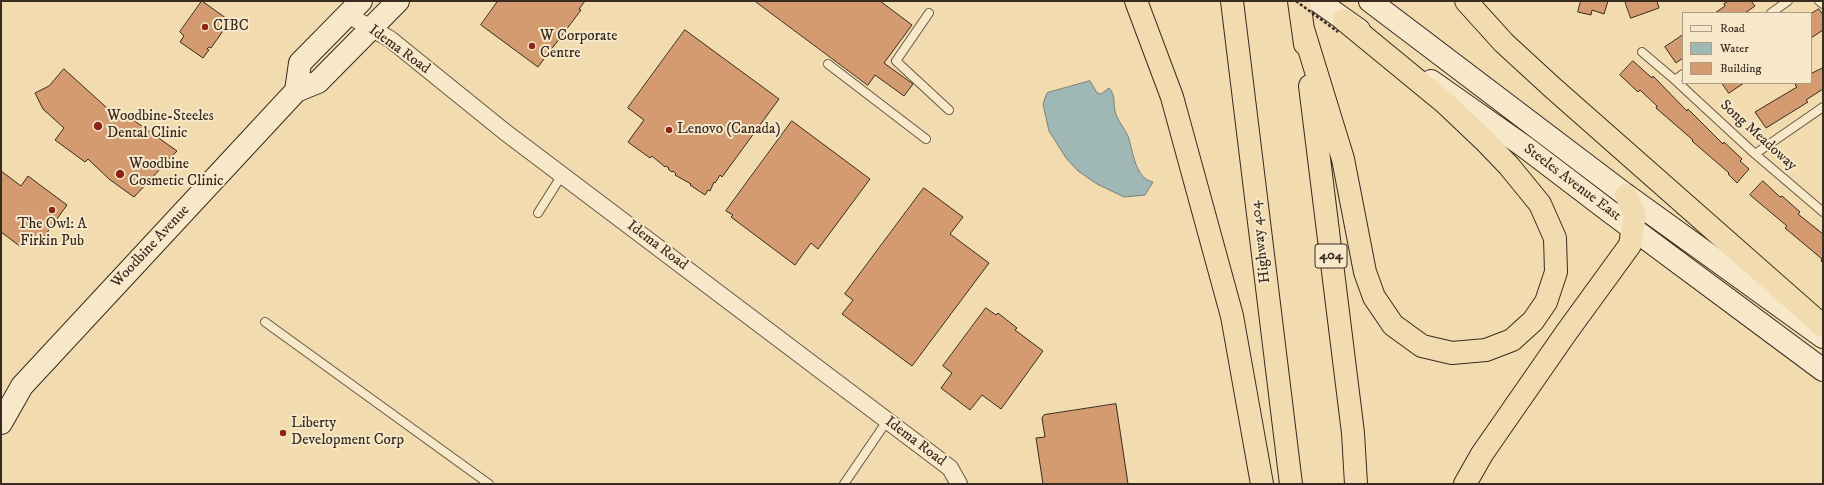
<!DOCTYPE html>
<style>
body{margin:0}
#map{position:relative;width:1824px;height:485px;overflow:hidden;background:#f2dbae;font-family:"IM FELL DW Pica",serif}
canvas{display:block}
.frame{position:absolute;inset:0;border:2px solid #382b20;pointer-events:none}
.legend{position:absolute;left:1682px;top:12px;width:130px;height:72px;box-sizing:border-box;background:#f7e8ca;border:1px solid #ab9c86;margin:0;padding:5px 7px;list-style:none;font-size:12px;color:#382b20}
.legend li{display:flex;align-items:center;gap:8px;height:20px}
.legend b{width:20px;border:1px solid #ab9c86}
</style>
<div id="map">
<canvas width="1824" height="485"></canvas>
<div class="frame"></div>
<ul class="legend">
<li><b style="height:5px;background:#f7e8ca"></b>Road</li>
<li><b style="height:11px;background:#9fb8b5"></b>Water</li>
<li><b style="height:11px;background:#d39b6f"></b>Building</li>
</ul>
</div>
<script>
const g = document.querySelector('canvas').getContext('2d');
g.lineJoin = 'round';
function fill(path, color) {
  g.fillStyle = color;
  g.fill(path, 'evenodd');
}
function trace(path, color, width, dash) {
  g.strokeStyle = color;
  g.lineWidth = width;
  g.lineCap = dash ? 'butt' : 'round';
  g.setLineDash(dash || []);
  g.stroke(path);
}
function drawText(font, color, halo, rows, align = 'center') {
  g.font = font + ' "IM FELL DW Pica",serif';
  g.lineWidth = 4;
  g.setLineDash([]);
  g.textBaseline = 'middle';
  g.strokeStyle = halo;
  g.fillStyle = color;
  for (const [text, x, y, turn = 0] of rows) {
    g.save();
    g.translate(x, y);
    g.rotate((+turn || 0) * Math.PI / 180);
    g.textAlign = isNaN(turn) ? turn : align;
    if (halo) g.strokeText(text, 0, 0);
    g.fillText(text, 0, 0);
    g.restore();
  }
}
const water = new Path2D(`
 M1090,81L1097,93L1101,94L1109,88C1116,95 1113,103 1115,111C1117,121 1126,129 1129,139C1133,153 1136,179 1153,182L1145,195L1124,197L1097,184L1078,171L1066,158L1049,131L1043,104L1047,93Z`);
fill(water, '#9fb8b5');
trace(water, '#768079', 1);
const building = new Path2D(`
 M202,1L230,21L211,48L209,47L207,49L209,50L203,58L180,42L184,36L180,32Z
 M498,1H585L579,9L581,10L538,67L481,25Z
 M755,1H880L912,25L884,63L913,84L904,96L875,75L868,85Z
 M1581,1H1608L1604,14L1592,10L1591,15L1578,12Z
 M1625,1H1657L1659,8L1631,18Z
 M1729,1H1751L1755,6L1745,13H1715L1725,6L1724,4Z
 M1819,9L1823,15V30L1811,38V14Z
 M685,30L779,99L722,177L720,175L715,183L714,182L710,191L708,190L705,195L690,185L691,184L675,175L676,174L673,171L672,172L668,169L669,168L666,166L665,167L652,156L650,158L628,142L644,120L628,108Z
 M1683,35V58L1676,63L1665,47Z
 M1633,61L1652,78L1653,76L1687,111L1688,109L1723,144L1724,142L1742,159L1740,161L1749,169L1737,183L1728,174L1729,173L1692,141L1693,140L1656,108L1657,106L1640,90L1638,92L1620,75Z
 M1823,68V89L1806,100L1808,102L1766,128L1755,112L1797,87L1795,85L1798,83H1811V74Z
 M64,69L117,117L122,112L177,151L134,197L109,179L88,159L85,162L55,140L64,128L43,109L35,93L49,86Z
 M1722,83H1744L1729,93Z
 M792,121L870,179L818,249L811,243L795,265L731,217L733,215L726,211Z
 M1,171L21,186L28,176L67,205L38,245L28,237L21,247L1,232Z
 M1763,181L1780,197L1782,196L1800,212L1798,214L1823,234V263L1821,261L1822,259L1785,228L1787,226L1750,195Z
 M924,188L963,217L950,234L989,263L912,366L842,314L853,300L845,294Z
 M986,308L996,315L998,313L1017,328L1015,330L1043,351L1001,409L982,395L970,410L941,388L952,373L943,366Z
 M1116,404L1128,484H1043L1036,438L1045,437L1042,418L1044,415Z`);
fill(building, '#d39b6f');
trace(building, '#382b20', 1);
const lane = new Path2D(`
 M1819,1L1823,4
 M929,13L896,61L949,110
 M1771,13L1788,1
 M1642,52L1675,80
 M828,64L926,139
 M1683,74L1675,80L1755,154L1823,212
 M1755,154L1823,107
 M538,213L562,175
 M265,322L489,484
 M844,484L887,421`);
const street = new Path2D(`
 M348,15L390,39L505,132L950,468L959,484`);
const secondary = new Path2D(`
 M1318,1L1359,30
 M1370,1L1626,195L1823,337
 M1431,81L1525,147L1609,211L1823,370
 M296,91L300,63L361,1
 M1,423L22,386L296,91L318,82L398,1`);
const highway = new Path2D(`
 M1136,1L1172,97L1232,316L1262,484
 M1232,1L1291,484
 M1299,1L1305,44
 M1466,1L1504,43L1553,88L1823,326
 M1303,29L1343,159L1365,272L1374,297L1393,325L1422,346L1452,353L1486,350L1512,340L1533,321L1546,302L1556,272L1555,238L1540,204L1509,166L1484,140L1445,103L1344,20
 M1310,86L1353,433L1356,484
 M1465,484L1482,454L1566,333L1630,245L1635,215L1626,195`);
trace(lane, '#665744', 10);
trace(street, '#665744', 18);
trace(secondary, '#382b20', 24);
trace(highway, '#382b20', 24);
trace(lane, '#f7e8ca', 8);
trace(street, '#f7e8ca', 16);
trace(secondary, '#f7e8ca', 22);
trace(highway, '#f2dbae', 22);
trace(new Path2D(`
 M1296,1L1338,32`), '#382b20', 2.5, [3, 2]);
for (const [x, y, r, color] of [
 [205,27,4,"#8f2418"],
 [532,46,4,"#8f2418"],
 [98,126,5,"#8f2418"],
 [669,130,4,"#8f2418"],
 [120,174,5,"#8f2418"],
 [52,210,4,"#8f2418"],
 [283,433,4,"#8f2418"]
]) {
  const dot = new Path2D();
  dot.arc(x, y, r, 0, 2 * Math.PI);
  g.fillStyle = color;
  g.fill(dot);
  trace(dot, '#f7e8ca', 1.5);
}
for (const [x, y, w] of [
 [1331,256,32]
]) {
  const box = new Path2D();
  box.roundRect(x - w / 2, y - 12, w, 24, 3);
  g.fillStyle = '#f7e8ca';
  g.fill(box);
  trace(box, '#382b20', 1);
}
drawText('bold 14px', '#382b20', null, [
 ["404",1331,256]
]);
drawText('15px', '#382b20', '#f7e8ca', [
 ["CIBC",213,27],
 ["W Corporate",540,37],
 ["Centre",540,54],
 ["Woodbine-Steeles",107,117],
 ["Dental Clinic",107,134],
 ["Lenovo (Canada)",677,130],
 ["Woodbine",129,165],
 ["Cosmetic Clinic",129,182],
 ["The Owl: A",52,225,"center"],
 ["Firkin Pub",52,242,"center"],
 ["Liberty",291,424],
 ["Development Corp",291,441]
], 'left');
drawText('15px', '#382b20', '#f7e8ca', [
 ["Idema Road",399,50,36],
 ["Song Meadoway",1758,136,42],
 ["Steeles Avenue East",1572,183,37],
 ["Highway 404",1261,242,-97],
 ["Idema Road",657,246,37],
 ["Woodbine Avenue",151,247,-47],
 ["Idema Road",915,442,37]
]);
</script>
